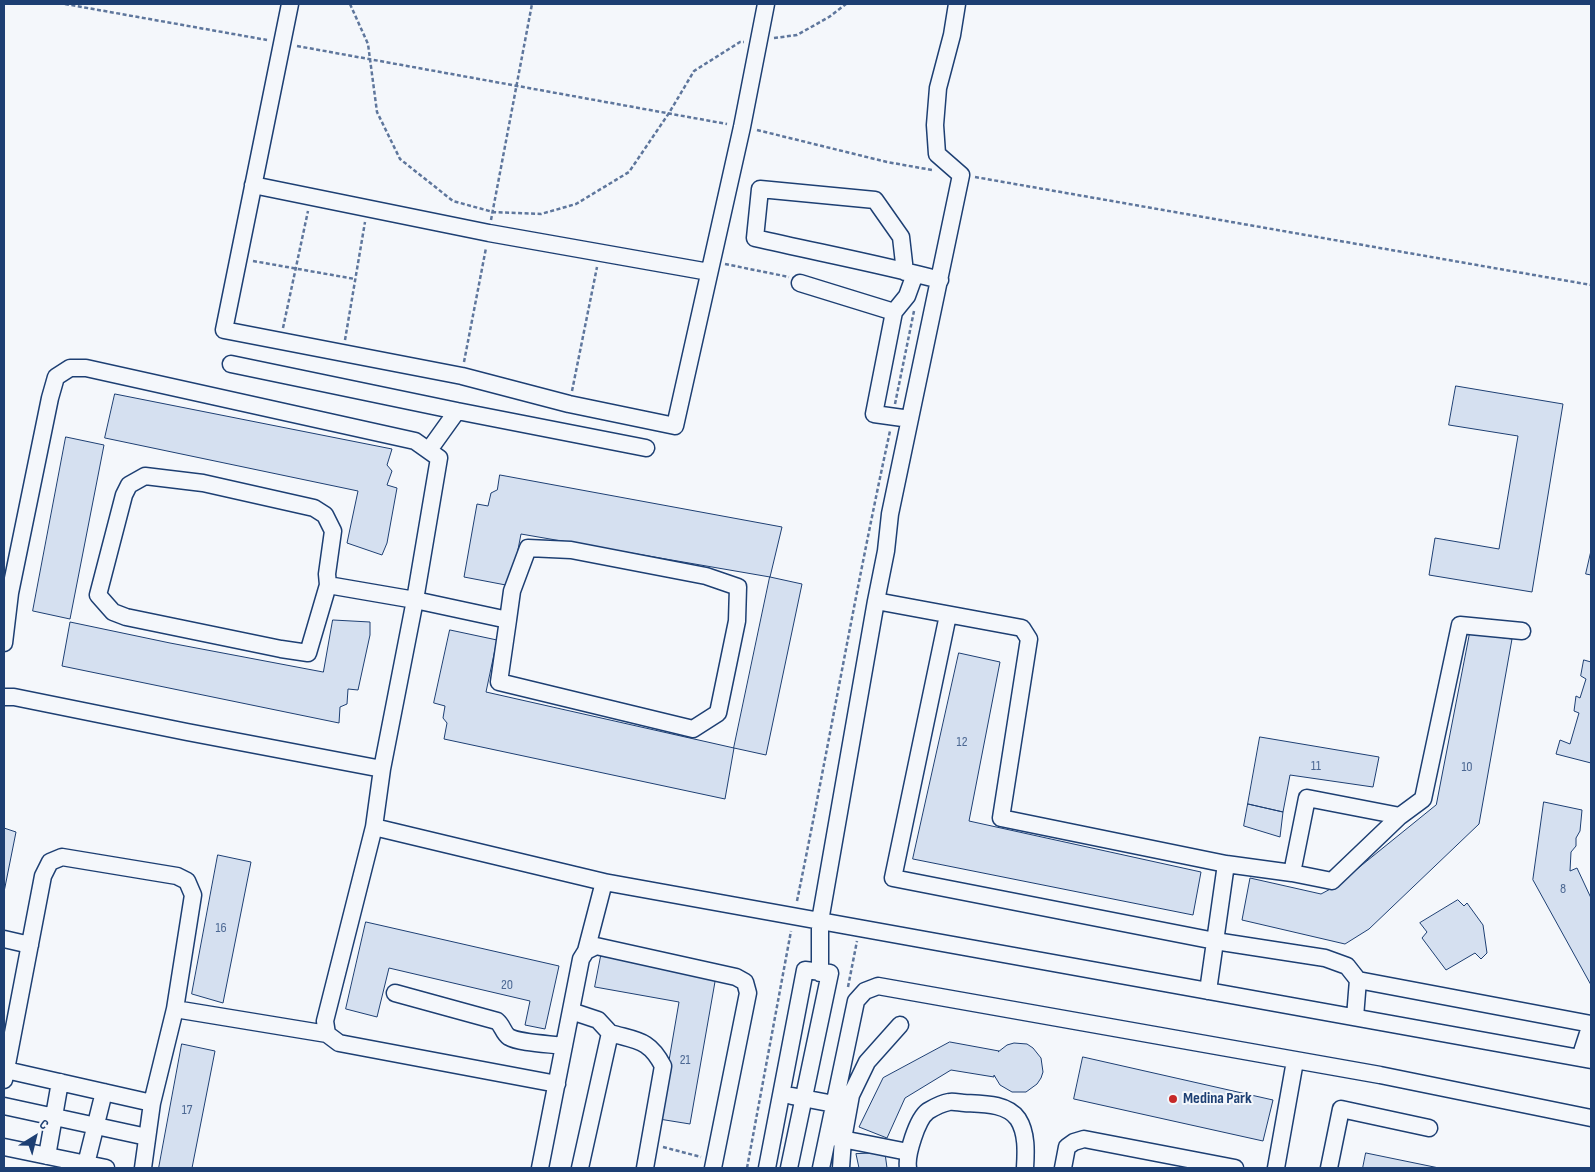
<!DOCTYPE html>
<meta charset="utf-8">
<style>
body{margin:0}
#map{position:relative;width:1595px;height:1172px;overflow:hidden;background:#f4f7fb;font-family:"Sofia Sans Condensed",sans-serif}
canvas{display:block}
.frame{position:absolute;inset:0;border:5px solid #1d3f73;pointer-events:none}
.north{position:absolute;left:10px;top:1112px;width:50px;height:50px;-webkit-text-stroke:4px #f4f7fb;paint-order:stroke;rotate:36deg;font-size:14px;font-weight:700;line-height:20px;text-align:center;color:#1d3f73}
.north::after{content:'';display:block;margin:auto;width:18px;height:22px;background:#1d3f73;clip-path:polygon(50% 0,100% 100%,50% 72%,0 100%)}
</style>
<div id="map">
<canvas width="1595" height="1172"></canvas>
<div class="frame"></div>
<div class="north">С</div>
</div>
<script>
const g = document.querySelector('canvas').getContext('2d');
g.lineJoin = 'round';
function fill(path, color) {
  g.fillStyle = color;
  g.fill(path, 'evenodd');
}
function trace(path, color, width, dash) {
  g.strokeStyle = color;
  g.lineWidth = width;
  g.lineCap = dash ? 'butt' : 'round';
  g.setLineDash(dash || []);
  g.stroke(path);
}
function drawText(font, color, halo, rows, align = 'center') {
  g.font = font + ' "Sofia Sans Condensed",sans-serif';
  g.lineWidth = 4;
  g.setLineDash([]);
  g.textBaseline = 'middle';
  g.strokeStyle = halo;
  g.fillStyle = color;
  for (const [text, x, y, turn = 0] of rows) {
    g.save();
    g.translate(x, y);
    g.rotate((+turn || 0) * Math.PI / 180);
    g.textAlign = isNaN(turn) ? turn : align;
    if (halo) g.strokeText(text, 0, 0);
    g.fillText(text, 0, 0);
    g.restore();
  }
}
const building = new Path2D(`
 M1456,386L1563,404L1532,592L1429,575L1435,538L1499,549L1518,436L1449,425Z
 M115,394L392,449L387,465L392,471L387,485L397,488L387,543L382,555L347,543L358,491L105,438Z
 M66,437L104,445L70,619L33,611Z
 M500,475L782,527L770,577L521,534L511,586L464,577L477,504L488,506L491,493L497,490Z
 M1591,551V575L1586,574Z
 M770,577L802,584L766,755L734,748Z
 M333,620L370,622V635L358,690L348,689L347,704L340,707L339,723L62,666L70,622L170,643L323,672Z
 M450,630L497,640L486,692L734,748L725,799L444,739L447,723L443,718L445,706L434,703Z
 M1470,633L1512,639L1479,824L1369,929L1345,944L1242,920L1250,878L1321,894L1336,886L1436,805Z
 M959,653L1000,662L969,821L1201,872L1193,915L913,859Z
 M1584,660L1591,662V763L1556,754L1560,740L1570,744L1579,713L1574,711L1576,696L1580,698L1586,679L1581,676Z
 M1260,737L1379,757L1373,787L1290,775L1283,812L1248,804Z
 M1544,802L1582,810L1580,831L1576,838V846L1571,852L1570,871L1577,868L1591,898V985L1533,880Z
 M1248,804L1283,812L1280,837L1244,826Z
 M4,828L16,832L4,892Z
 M218,855L251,862L223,1003L192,994Z
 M1458,900L1464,906L1467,903L1483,925L1487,953L1481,959L1475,953L1446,970L1422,938L1427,932L1420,923Z
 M366,922L559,966L545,1029L525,1025L530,1001L389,968L377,1017L346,1009Z
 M601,956L716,976L690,1124L659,1119L679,1002L595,987Z
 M950,1042L999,1051L998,1052L1007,1045L1014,1043L1027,1044L1033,1048L1041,1058L1043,1072L1041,1078L1037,1084L1026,1092H1012L1000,1085L994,1075V1077L951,1070L905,1098L887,1138L859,1127L883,1078Z
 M182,1044L215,1051L192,1168H159Z
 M1083,1057L1273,1100L1263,1141L1074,1099Z
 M885,1153L887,1168H859L856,1154Z
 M1366,1153L1439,1168H1363Z`);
fill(building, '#d5e0f0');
trace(building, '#1d3f73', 1);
const minor = new Path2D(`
 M290,4L224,330L462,376L569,404L675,426L742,127L766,4
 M253,185L489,233L709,272
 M905,272L901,237L875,200L760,189L755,238C816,252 879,264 940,280
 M800,283L894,312L874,414L910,419
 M894,312L907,296L915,274
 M231,364L457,411
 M429,450L457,411L646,448
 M145,476L203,483L314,508L325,515L333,531L327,574L328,585L308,653L281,649L126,617L113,612L98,595L124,495L129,485Z
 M328,585L415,600L508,620L499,682L693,729L718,713L737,621L738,587L706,576L571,550L528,548L512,591L508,620
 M876,601L1022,628L1029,639L1001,818L1226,864L1292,873L1332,881L1400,816L1423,799L1460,625L1522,631
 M948,615L893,878L1215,941L1325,958L1347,966L1358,980L1355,1017
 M4,643L10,593L50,398L56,377L70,368H86L415,441L439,458L415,600L382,769L374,827L604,882L1591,1060
 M4,697H14L187,732L382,769
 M374,827L325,1021L327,1034L339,1043L557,1084
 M1292,873L1307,798L1400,816
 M4,939L30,945
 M586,951L604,882
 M820,973V921L876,601L886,551L890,514L961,175L937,154L935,125L938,88L952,35L957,4
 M1358,980L1591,1024
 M1208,991L1226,864
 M395,993L497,1021C503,1026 503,1033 509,1037C519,1043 551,1044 564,1046
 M571,1011L598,1020L610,1033L580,1168
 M610,1033C637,1041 649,1039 663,1066L645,1168
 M1580,1058L1591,1024
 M6,1070L152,1103
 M4,1080L43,876L50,862L62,857L177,876L187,881L193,895L175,1009
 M792,1096L834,1104
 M4,1106L147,1137
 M832,1137L908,1152
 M4,1147L106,1168
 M47,1156L60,1082
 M86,1164L104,1092
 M143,1168L152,1103L175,1009L327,1034
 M540,1168L581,959L586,951L596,946L736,977L745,982L748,993L713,1168
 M767,1168L805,970L830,973L789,1168
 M821,1168L856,1001L865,991L878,986L1380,1075L1591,1118
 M841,1168L843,1139L851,1095L867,1062L900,1025
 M908,1168C906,1155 917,1119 928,1111C933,1108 943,1103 949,1102C954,1101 960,1103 964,1103C982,1104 1007,1103 1018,1119C1027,1133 1026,1152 1025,1168
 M1063,1168L1067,1147L1074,1142L1084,1139L1235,1168
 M1276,1168L1295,1061
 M1329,1168L1341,1109L1429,1128`);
trace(minor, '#1d3f73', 19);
trace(new Path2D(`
 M65,4L267,40
 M350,4L368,44L377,112L400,159L453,201L493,212L541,214L576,204L629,172L669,113L694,71L740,42H744
 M774,38L797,35L829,17L846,4
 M297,46L727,124
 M757,130L887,162L932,170
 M975,177L1591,285
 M491,220L532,4
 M253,261L355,279
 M725,264L789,277
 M283,328L308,211
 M345,340L365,222
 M464,362L486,248
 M572,391L597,267
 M895,404L914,311
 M797,901C829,745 856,587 890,431
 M848,987L857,941
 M663,1147L701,1157
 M747,1168L791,931`), '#5e769c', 2.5, [4, 2.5]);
trace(minor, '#f4f7fb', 16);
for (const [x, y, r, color] of [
 [1173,1099,5,"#c62828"]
]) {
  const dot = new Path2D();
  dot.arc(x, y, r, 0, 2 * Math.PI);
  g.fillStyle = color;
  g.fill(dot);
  trace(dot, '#f4f7fb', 2);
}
drawText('14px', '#4b6792', null, [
 ["12",962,742],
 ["11",1316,766],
 ["10",1467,767],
 ["8",1563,889],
 ["16",221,928],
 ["20",507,985],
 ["21",685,1060],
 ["17",187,1110]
]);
drawText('bold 16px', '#1d3f73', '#f4f7fb', [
 ["Medina Park",1183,1099]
], 'left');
</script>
